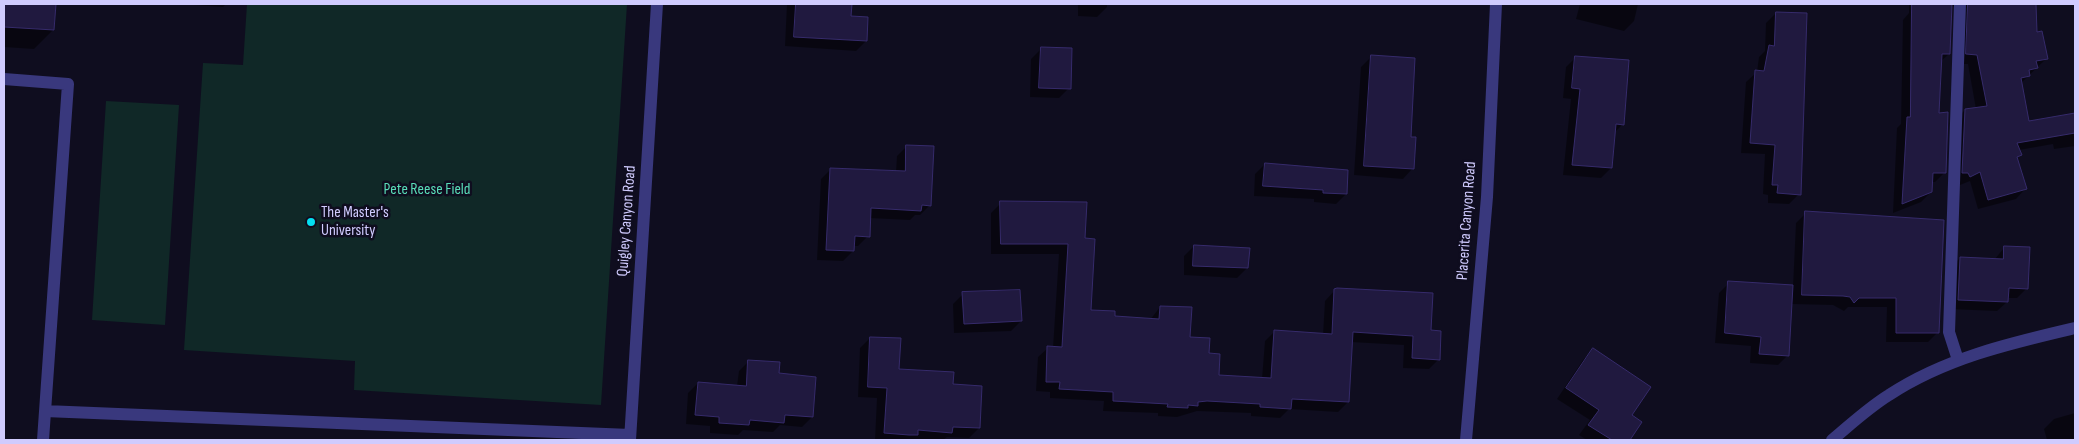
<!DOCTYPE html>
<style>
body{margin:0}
#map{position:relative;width:2079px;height:444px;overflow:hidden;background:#0f0d1f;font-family:"Sofia Sans Condensed",sans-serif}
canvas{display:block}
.frame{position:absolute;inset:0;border:5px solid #d0cbfe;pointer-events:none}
</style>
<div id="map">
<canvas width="2079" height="444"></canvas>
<div class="frame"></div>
</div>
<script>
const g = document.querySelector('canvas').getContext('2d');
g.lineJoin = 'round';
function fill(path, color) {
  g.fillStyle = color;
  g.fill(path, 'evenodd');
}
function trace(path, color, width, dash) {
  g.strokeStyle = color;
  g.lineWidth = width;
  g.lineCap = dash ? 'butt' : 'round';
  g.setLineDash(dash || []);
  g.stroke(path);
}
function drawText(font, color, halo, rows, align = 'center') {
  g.font = font + ' "Sofia Sans Condensed",sans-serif';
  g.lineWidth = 5;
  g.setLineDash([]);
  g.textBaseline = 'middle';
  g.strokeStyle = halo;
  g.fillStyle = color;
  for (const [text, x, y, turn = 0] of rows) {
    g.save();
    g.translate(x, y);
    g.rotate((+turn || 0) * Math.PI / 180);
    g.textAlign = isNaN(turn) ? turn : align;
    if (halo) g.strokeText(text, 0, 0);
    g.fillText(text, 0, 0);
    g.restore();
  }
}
fill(new Path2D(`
 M247,4H627L601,405L354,390L355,361L184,350L203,63L243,65Z
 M106,101L179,105L165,325L92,320Z`), '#102827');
fill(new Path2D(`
 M4,4H55L53,30L34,49L4,47Z
 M180,4H226L223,7Z
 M787,4H851L850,18L866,41L856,51L785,46Z
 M1078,4H1107V7L1097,17L1078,16Z
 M1580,4H1638L1634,21L1624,31L1576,19Z
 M1909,4H2035L2036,33L2046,59L2021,83L2028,122L2075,114V146L2054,149L2053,144L2019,150L2021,154L2016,159L2025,189L2016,199L1978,209L1970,181L1960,185L1955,120L1965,110L1976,109L1968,64H1957L1955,7L1951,6L1949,54L1940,62L1938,115L1945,172L1935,182H1931V192L1921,202L1893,213L1897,128L1901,124L1903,20L1909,13Z
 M1776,13L1799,194L1789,204L1768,203V195L1763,194L1765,154L1741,153L1746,82L1757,72L1759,57L1765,51L1766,23Z
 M1041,49L1069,88L1059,98L1030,97L1031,59Z
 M1371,57L1409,138L1412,169L1403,179L1354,175L1361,67Z
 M1576,57L1622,125L1614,133L1611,168L1601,178L1563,175L1571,99L1563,98L1566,67Z
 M907,146L930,205L920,215H915L910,220L869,218L868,236L858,246H853V251L843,261L817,260L821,179L831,169L896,172L897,156Z
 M1265,164L1346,194L1336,204L1314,202V199L1254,196L1255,174Z
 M1001,203L1084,240L1090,311L1113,317L1150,320L1160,307L1189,338L1208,355L1218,377L1262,379L1265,341L1275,331L1323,335L1325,301L1335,290L1429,331L1439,359L1429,369L1403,368L1404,345L1351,342L1348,402L1338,412L1289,409L1280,418L1251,416V413L1197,411L1177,417L1158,416V413L1103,411L1104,401L1050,398V392L1036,391L1038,357L1048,348H1053L1059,254H991V213Z
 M1806,213L1938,332L1928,342H1886L1887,307H1848L1844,311L1833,305L1791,304L1788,355L1778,365L1750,363L1751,346L1715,343L1719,293L1729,283L1793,287L1796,223Z
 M1194,246L1247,268L1237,278L1184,275V256Z
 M2004,248L2027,288L2017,298H2007V302L1997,311L1949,309L1950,268L1960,258L1994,260Z
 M963,294L1021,321L1011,331L954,333L953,304Z
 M870,338L898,371L952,386L979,428L969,438L947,437L943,440H875L877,398L858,397L860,348Z
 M1593,350L1630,416L1641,422L1629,440H1587L1579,435L1590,420L1557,399L1583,360Z
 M749,361L778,375L812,417L802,427L780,425L773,432L743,430L738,435L710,433V426L686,424L688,393L698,383L737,386L739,371Z
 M2075,413V440H2047L2044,429L2054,419Z`), '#0007');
const building = new Path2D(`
 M4,4H56L54,30L4,27Z
 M796,4H852L851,16L868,17L867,41L794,37Z
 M1912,4H1952L1950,54H1942L1939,113L1948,112L1946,173H1933L1932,192L1902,204L1907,117H1910Z
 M1968,4H2036L2037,32L2042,31L2048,59L2036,61L2038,68L2029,70L2030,76L2021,78L2029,121L2075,113V133L2017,143L2022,155L2017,157L2027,189L1988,200L1980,172L1970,177L1968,173H1962L1965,109L1987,106L1977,55L1966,54Z
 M1776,12L1807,13L1801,195L1777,193L1778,185H1772L1775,145L1750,143L1755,70L1764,71L1769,45L1774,46Z
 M1041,47L1072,48L1071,89L1039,88Z
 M1371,55L1415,58L1411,137H1416L1414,169L1364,166Z
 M1575,56L1629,60L1624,125L1616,124L1612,168L1572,165L1580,89L1572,88Z
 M906,145L934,146L931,206L922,205L921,211L871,208L870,237L855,236L854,251L826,250L830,168L905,171Z
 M1265,163L1348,170L1347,194L1323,193V190L1263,186Z
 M1000,201L1087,202L1085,238L1095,239L1091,310L1115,311V316L1159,319L1160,306L1192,307L1190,337L1210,338L1209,353L1220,354L1219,375L1271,378L1274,330L1332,334L1334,289L1337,288L1433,293L1431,330L1441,331L1440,360L1412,358L1413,336L1353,332L1349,402L1292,399L1291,409L1260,407V404L1207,401L1198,402V406L1188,405V408L1167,407L1168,404L1113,401V392L1059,389L1060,382H1046L1047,346L1062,347L1068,244H1001Z
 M1805,211L1944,220L1939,333H1896V298H1859L1854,303L1850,297L1843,296L1802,295Z
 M1194,245L1250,248L1248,268L1193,266Z
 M2004,246L2030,247L2028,289L2009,288L2008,302L1958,300L1960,257L2003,259Z
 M1728,281L1793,285L1789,356L1759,354L1761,337L1725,333Z
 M1020,290L1022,321L964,324L962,292Z
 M870,337L901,338L899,369L954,372L953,384L982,386L980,428L953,427L952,433L918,430V435H909L884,433L887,388L868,387Z
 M1593,348L1651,387L1632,415L1642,422L1630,440H1612L1588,425L1599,410L1566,388Z
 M748,360L780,362L779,373L816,377L813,417L785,415L784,423L750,420L749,425L719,423V417L695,415L698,382L746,386Z`);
fill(building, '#20193f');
trace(building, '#362b6b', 1);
trace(new Path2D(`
 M4,79L68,84L43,440
 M1958,360L1949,332L1960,4
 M45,411L630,435
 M630,440L657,4
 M1466,440L1487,197L1496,4
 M1832,440C1850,425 1868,408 1889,395C1945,358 2011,343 2075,328`), '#39387d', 12);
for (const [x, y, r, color] of [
 [311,222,5,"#04e0f1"]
]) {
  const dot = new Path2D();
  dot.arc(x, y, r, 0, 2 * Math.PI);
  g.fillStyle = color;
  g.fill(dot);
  trace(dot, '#0f0d1f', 2);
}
drawText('16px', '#59dcb8', '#0f0d1f', [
 ["Pete Reese Field",427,190]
]);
drawText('16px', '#d0cbfe', '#0f0d1f', [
 ["The Master's",321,213],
 ["University",321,231]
], 'left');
drawText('16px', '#d0cbfe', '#0f0d1f', [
 ["Quigley Canyon Road",627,221,-86],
 ["Placerita Canyon Road",1467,221,-86]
]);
</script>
